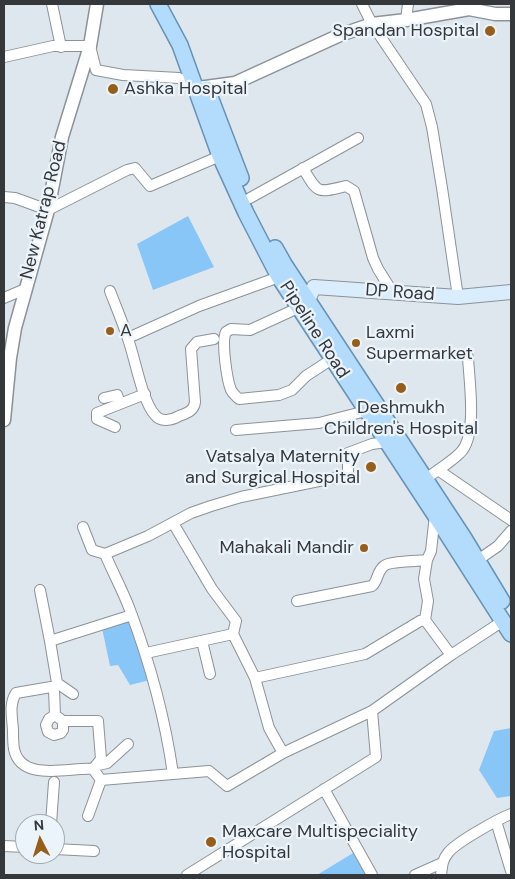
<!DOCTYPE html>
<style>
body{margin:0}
#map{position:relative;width:515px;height:879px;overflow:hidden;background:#dfe7ee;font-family:"DM Sans",sans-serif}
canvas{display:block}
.frame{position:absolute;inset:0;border:5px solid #35383b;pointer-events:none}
.north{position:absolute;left:15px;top:814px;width:50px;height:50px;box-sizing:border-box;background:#ecf4fb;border:1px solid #a3a9ae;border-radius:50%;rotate:355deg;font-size:14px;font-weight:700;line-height:20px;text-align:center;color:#35383b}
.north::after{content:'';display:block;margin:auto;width:18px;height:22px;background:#965e18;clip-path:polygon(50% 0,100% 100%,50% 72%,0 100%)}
</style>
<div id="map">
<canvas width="515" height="879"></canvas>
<div class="frame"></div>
<div class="north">N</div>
</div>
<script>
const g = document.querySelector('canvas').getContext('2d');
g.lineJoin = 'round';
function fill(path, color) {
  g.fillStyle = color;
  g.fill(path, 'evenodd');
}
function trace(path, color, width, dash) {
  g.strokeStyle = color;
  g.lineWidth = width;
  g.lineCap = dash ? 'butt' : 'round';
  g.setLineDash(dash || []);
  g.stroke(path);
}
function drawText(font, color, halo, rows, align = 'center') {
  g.font = font + ' "DM Sans",sans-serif';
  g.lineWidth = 4.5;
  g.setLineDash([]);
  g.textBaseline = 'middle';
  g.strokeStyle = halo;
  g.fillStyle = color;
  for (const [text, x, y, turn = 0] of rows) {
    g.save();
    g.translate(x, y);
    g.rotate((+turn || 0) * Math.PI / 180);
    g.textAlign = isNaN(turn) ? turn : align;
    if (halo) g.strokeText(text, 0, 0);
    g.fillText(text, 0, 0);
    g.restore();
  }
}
fill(new Path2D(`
 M188,216L214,267L153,290L137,244Z
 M131,619L150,680L130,685L118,665L110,666L102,628Z
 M511,728V796L497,798L479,770L494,731Z
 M358,850L375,875H317Z`), '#88c6f7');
const minor = new Path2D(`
 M52,4L61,47
 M362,4L372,24L426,104L432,127L442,188L458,297
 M406,20L408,4
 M4,57L53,46H90L96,70L123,75L179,78L196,88
 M303,168C318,194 317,193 346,186L354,191L373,258L378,269L393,293
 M4,197L15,198L48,210L127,170L135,168L150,186L220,156
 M250,198L358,138
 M110,291C116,307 123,323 128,339C135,358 142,401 155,415C161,423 172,420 179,416C187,413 194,411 195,402L191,349L197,342L214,339
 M4,298L25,289
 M298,308L250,330L231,329L226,332C221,341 227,380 231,390C233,394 236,396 239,399L279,395L292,390L306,376L332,359
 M128,338L199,306L279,277
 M104,398L117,395L120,403
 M115,427L97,419V413L145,394
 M236,430L319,423L366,411
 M438,470L511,520
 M426,479C437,470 450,463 460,453C478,436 469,380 468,357
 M173,523L212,589L236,621L233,634L255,678
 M83,527L92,550L105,554
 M478,560L498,546L511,531
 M40,590L50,641L57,683L73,694
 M297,601L372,586C378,581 377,571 384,566C389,561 418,561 427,560
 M425,620L428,601L424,579L427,560L431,551L435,515
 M50,641L132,615
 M202,641L210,674
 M146,653L233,634
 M372,711L283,753L227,786L209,771L173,774C165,718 150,663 130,610C123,591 113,573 105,554L148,536L191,513L211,506L241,497L348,475V453L372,444L387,442
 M55,715L63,721V730L61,733L54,735L48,732L46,725L49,719L55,715L54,690L51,687L16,693C9,704 12,716 13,730C13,736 13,743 14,749C21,783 70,767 93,769L101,780
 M63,721H98L101,759L93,769
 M283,753L269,728L255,678L365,654L420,621L425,620L451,655
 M98,765L107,763L128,744
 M101,780L173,774
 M324,789L372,875
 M88,816L101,780
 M496,821L511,871
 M51,824L54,782
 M4,846L25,847
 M55,849L94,851
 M187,875L376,757L372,711L451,655L503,621
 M415,875L442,863
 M441,875C442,867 442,860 448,853C455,843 498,819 511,814`);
const tertiary = new Path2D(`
 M198,88L235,83L340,35L372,24L406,20L469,9L495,14H511
 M4,420L10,358L15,328L48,210L62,137L90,46L97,4`);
const secondary = new Path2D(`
 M301,306L308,300L314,287L458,297L511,292`);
const primary = new Path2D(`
 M158,4L180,45L220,156L246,213L279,277L435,515L511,634
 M207,89L241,178
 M275,248L284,264L464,538L502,601`);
trace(minor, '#8b9299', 12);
trace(tertiary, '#8b9299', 15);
trace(secondary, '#8b9299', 16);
trace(primary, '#6692b6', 18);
trace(minor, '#fff', 10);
trace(tertiary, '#fff', 12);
trace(secondary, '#d9edfd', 14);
trace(primary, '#b3dbfb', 15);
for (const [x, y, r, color] of [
 [490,31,6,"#965e18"],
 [113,89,6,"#965e18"],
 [110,331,5,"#965e18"],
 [356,343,5,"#965e18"],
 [401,388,6,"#965e18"],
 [371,467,6,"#965e18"],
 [364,548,5,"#965e18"],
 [211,842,6,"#965e18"]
]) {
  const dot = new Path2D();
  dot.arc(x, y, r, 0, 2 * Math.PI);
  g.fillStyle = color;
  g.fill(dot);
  trace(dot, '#ecf4fb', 2);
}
drawText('18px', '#35383b', '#ecf4fb', [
 ["Spandan Hospital",479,31,"right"],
 ["Ashka Hospital",124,89],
 ["A",120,331],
 ["Laxmi",366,333],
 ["Supermarket",366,354],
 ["Deshmukh",401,408,"center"],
 ["Children's Hospital",401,429,"center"],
 ["Vatsalya Maternity",360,457,"right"],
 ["and Surgical Hospital",360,478,"right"],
 ["Mahakali Mandir",354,548,"right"],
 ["Maxcare Multispeciality",222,832],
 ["Hospital",222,853]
], 'left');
drawText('18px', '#35383b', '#ecf4fb', [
 ["New Katrap Road",44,210,-76],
 ["DP Road",400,293,4],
 ["Pipeline Road",314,330,57]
]);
</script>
